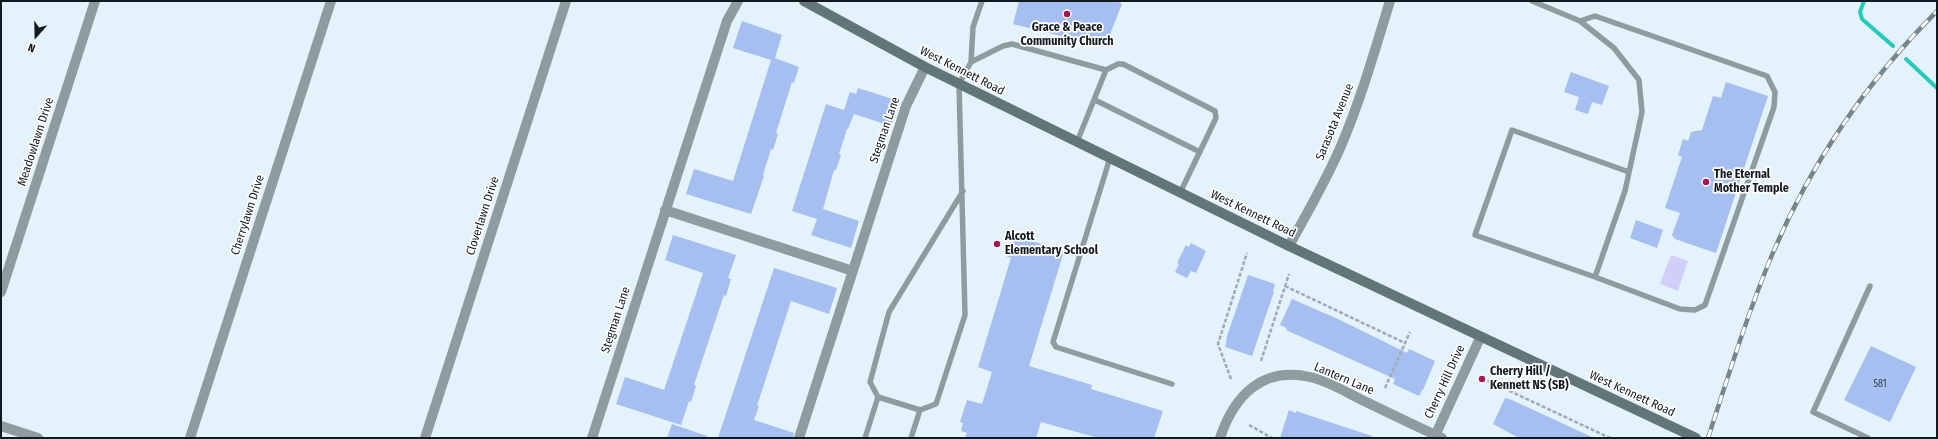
<!DOCTYPE html>
<style>
body{margin:0}
#map{position:relative;width:1938px;height:439px;overflow:hidden;background:#e3f2fb;font-family:"Fira Sans Condensed",sans-serif}
canvas{display:block}
.frame{position:absolute;inset:0;border:2px solid #121a20;pointer-events:none}
.north{position:absolute;left:16px;top:16px;width:40px;height:40px;-webkit-text-stroke:3px #fff;paint-order:stroke;rotate:200deg;font-size:11px;font-weight:700;line-height:16px;text-align:center;color:#121a20}
.north::after{content:'';display:block;margin:auto;width:14px;height:18px;background:#121a20;clip-path:polygon(50% 0,100% 100%,50% 72%,0 100%)}
</style>
<div id="map">
<canvas width="1938" height="439"></canvas>
<div class="frame"></div>
<div class="north">N</div>
</div>
<script>
const g = document.querySelector('canvas').getContext('2d');
g.lineJoin = 'round';
function fill(path, color) {
  g.fillStyle = color;
  g.fill(path, 'evenodd');
}
function trace(path, color, width, dash) {
  g.strokeStyle = color;
  g.lineWidth = width;
  g.lineCap = dash ? 'butt' : 'round';
  g.setLineDash(dash || []);
  g.stroke(path);
}
function drawText(font, color, halo, rows, align = 'center') {
  g.font = font + ' "Fira Sans Condensed",sans-serif';
  g.lineWidth = 3.5;
  g.setLineDash([]);
  g.textBaseline = 'middle';
  g.strokeStyle = halo;
  g.fillStyle = color;
  for (const [text, x, y, turn = 0] of rows) {
    g.save();
    g.translate(x, y);
    g.rotate((+turn || 0) * Math.PI / 180);
    g.textAlign = isNaN(turn) ? turn : align;
    if (halo) g.strokeText(text, 0, 0);
    g.fillText(text, 0, 0);
    g.restore();
  }
}
fill(new Path2D(`
 M1671,255L1688,261L1678,291L1660,284Z`), '#d1cffa');
trace(new Path2D(`
 M1864,1L1860,12L1862,19L1893,46
 M1906,59L1937,88`), '#26cabd', 4);
fill(new Path2D(`
 M1019,1H1117L1122,4L1105,47L1013,24Z
 M742,21L782,35L775,58L799,67L794,83L792,82L776,133L778,134L773,150L771,149L763,175L764,176L751,214L686,194L694,169L733,181L771,60L733,48Z
 M1571,72L1609,86L1602,105L1592,102L1588,114L1575,110L1579,97L1564,92Z
 M1726,82L1768,96L1716,253L1675,239L1672,235L1680,213L1665,208L1682,157L1678,155L1683,139L1688,141L1691,132L1702,130L1713,96L1721,98Z
 M858,88L899,101L891,126L854,114L848,129H847L839,154L841,155L836,170H834L823,209L859,221L851,248L811,235L817,219L792,211L826,104L844,110L850,92L856,94Z
 M1636,220L1663,230L1657,248L1630,238Z
 M673,235L736,255L728,278L731,279L726,296L724,295L694,385L696,386L691,402L689,401L681,425L616,404L625,377L664,390L703,273L665,260Z
 M1012,235L1064,251L1029,366L1092,385L1091,389L1163,411L1154,438H1098L1041,422L1036,438H965L967,433L961,431L963,423L960,422L967,400L982,404L992,372L978,367L1011,258L1006,256Z
 M1191,243L1206,251L1196,273L1191,271L1187,278L1175,272L1179,264L1177,263L1186,245L1189,247Z
 M774,268L837,288L829,314L791,301L757,406H759L754,420L794,433L793,438H718Z
 M1248,275L1275,284L1273,291L1274,292L1252,356L1225,347L1227,339H1226Z
 M1292,299L1338,319L1407,353L1409,349L1435,361L1423,390H1422L1419,396L1393,384L1395,379L1286,330L1287,328L1280,325Z
 M1871,346L1916,367L1890,422L1844,400Z
 M1505,398L1512,400L1594,438H1519L1493,424Z
 M1289,410L1296,413V411L1372,436L1371,438H1280Z
 M672,424L707,436V438H667Z`), '#a4bff0');
trace(new Path2D(`
 M1285,286L1405,343
 M1261,361L1289,274
 M1482,378L1610,438
 M1231,379L1218,344L1247,253
 M1385,388L1410,332
 M1249,425L1272,438`), '#9fabb3', 2.5, [4, 2]);
trace(new Path2D(`
 M1532,1L1580,21L1614,48L1639,80L1642,112L1625,191L1595,277L1475,235L1512,130L1629,172
 M1580,21L1595,16L1767,76L1775,92L1774,107L1705,305L1695,310L1680,309L1595,277
 M971,62L973,27L982,1
 M1095,100L1200,152
 M1077,142L1106,70
 M1110,158L1053,342L1056,347L1172,384
 M963,191L889,312L870,382L878,397L920,410L936,404L965,315L959,84L971,62L1003,46L1012,44L1106,70L1118,64H1123L1215,111L1216,118L1180,193
 M865,438L878,397
 M911,438L920,410
 M1868,438L1813,412L1870,286`), '#8f9c9f', 5.5);
trace(new Path2D(`
 M665,210L853,271
 M1289,246C1307,213 1326,181 1341,146C1361,99 1375,50 1390,1
 M1,292L95,1
 M1,426L38,438
 M190,438L331,1
 M425,438L566,1
 M592,438L727,21L738,1
 M799,438L906,106L925,67
 M1220,438C1234,396 1262,366 1310,377C1328,381 1346,392 1362,400C1389,413 1415,426 1442,438
 M1434,438L1480,338`), '#8f9c9f', 10);
trace(new Path2D(`
 M804,1L925,67L1289,246L1696,438`), '#627579', 10);
const rail = new Path2D(`
 M1708,438C1728,377 1747,315 1772,255C1810,165 1867,81 1937,11`);
trace(rail, '#79858c', 4.5);
trace(rail, '#fff', 3, [9]);
for (const [x, y, r, color] of [
 [1067,14,4,"#a71754"],
 [1706,182,4,"#a71754"],
 [997,244,4,"#a71754"],
 [1482,379,4,"#a71754"]
]) {
  const dot = new Path2D();
  dot.arc(x, y, r, 0, 2 * Math.PI);
  g.fillStyle = color;
  g.fill(dot);
  trace(dot, '#fff', 1.5);
}
drawText('10px', '#364354', null, [
 ["581",1880,384]
]);
drawText('bold 12px', '#121a20', '#fff', [
 ["Grace & Peace",1067,28,"center"],
 ["Community Church",1067,42,"center"],
 ["The Eternal",1714,175],
 ["Mother Temple",1714,189],
 ["Alcott",1005,237],
 ["Elementary School",1005,251],
 ["Cherry Hill /",1490,372],
 ["Kennett NS (SB)",1490,386]
], 'left');
drawText('12px', '#121a20', '#fff', [
 ["West Kennett Road",962,71,27],
 ["Sarasota Avenue",1335,122,-68],
 ["Stegman Lane",885,130,-71],
 ["Meadowlawn Drive",36,142,-72],
 ["West Kennett Road",1253,214,26],
 ["Cherrylawn Drive",248,215,-72],
 ["Cloverlawn Drive",483,216,-72],
 ["Stegman Lane",616,320,-72],
 ["Lantern Lane",1344,379,23],
 ["Cherry Hill Drive",1445,382,-65],
 ["West Kennett Road",1632,394,25]
]);
</script>
